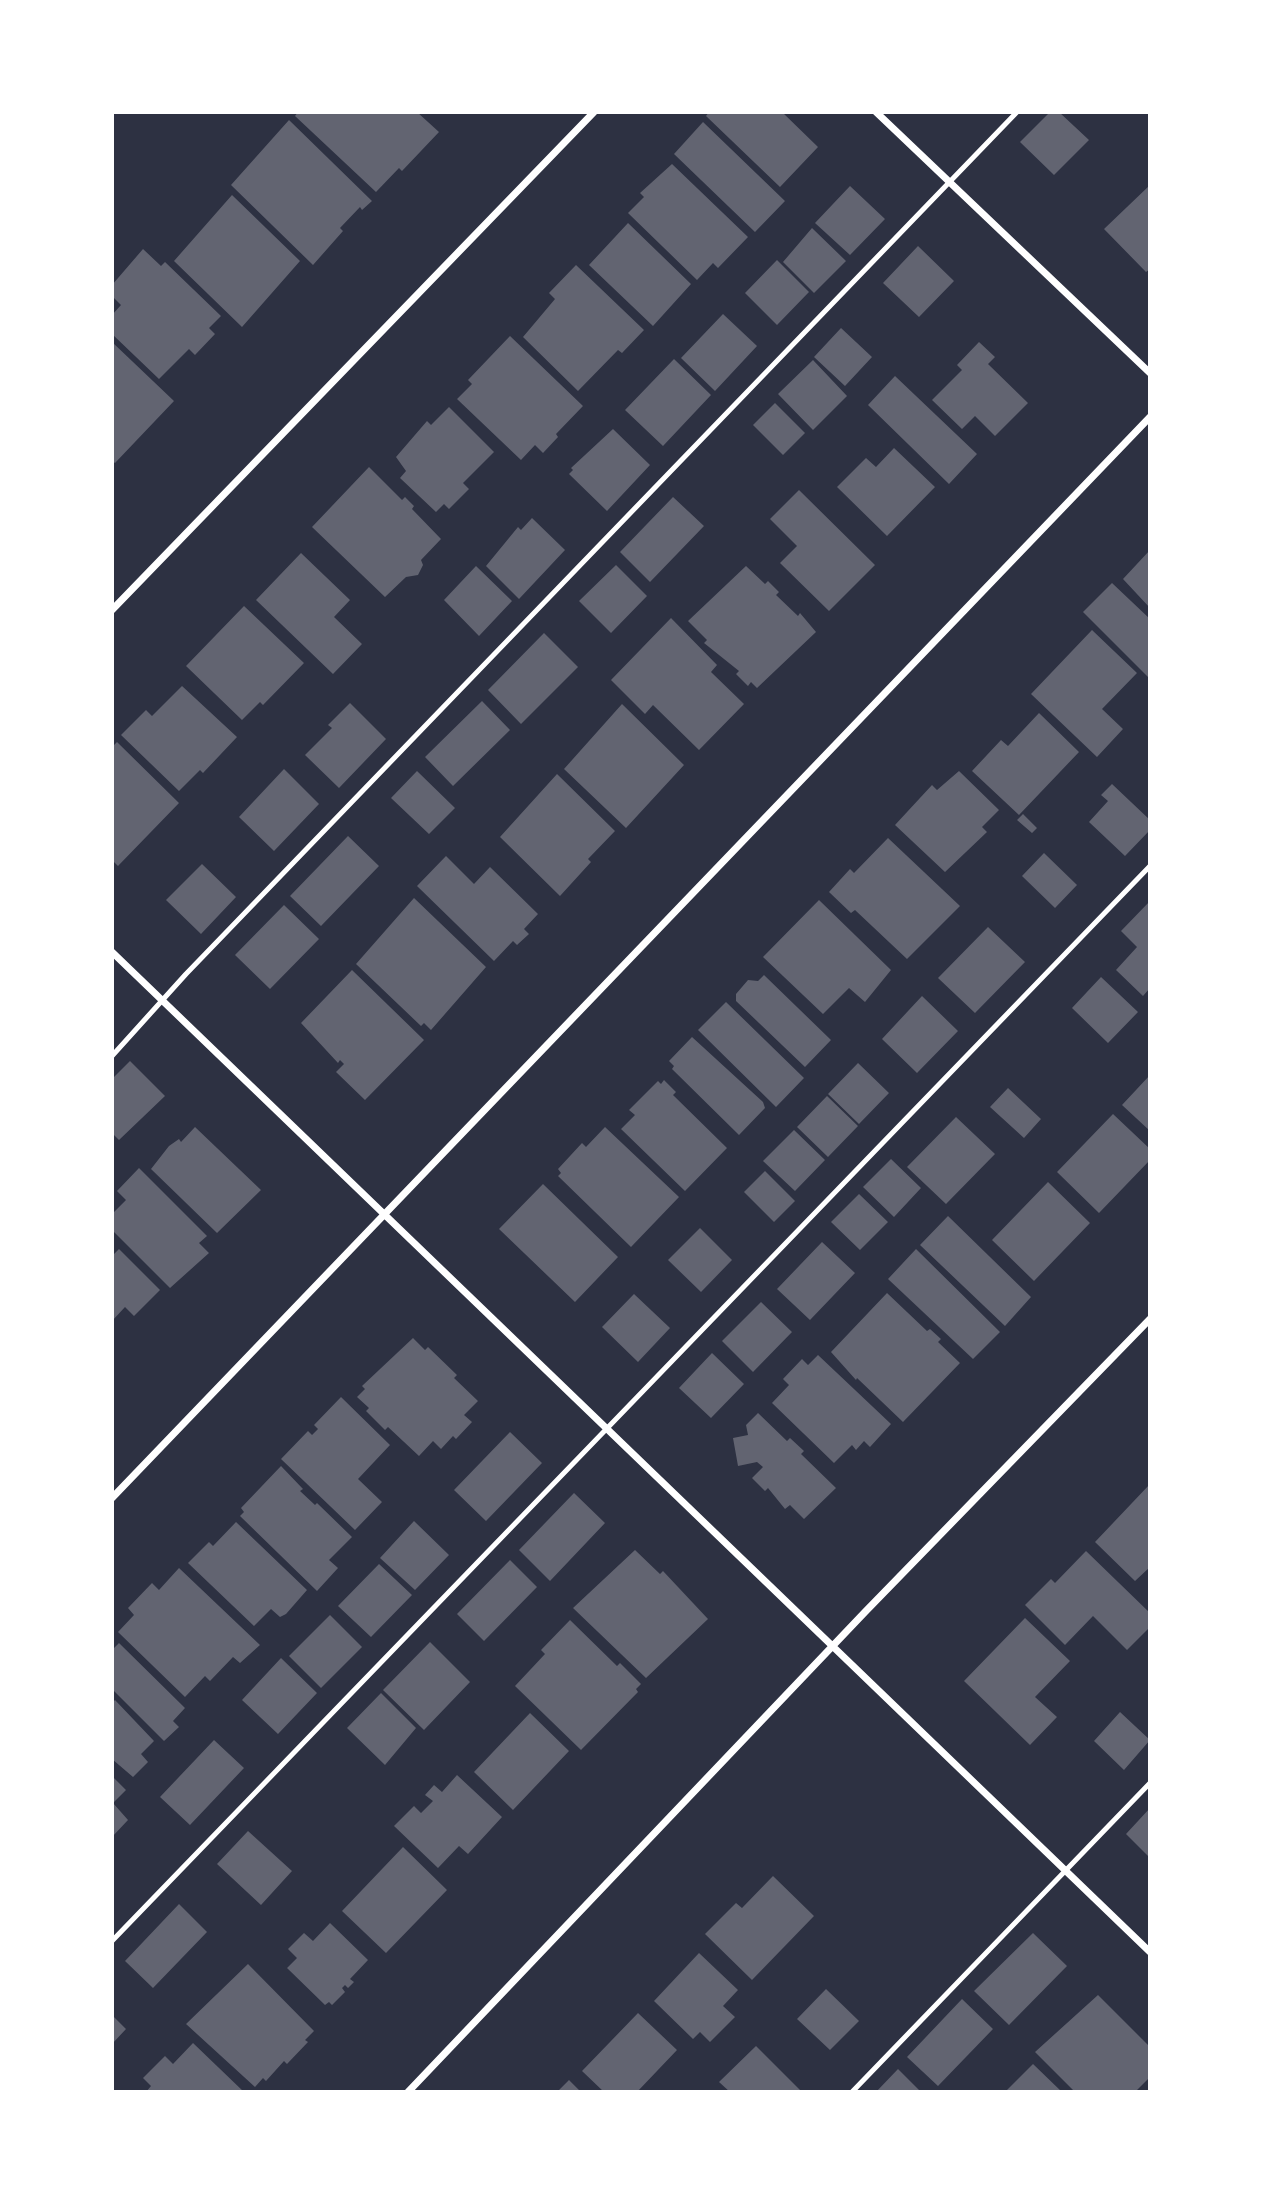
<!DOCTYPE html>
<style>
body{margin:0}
#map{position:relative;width:1262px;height:2204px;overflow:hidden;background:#2d3142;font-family:Helvetica,sans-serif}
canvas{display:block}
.frame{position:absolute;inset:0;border:114px solid #fff;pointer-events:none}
</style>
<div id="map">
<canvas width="1262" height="2204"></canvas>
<div class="frame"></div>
</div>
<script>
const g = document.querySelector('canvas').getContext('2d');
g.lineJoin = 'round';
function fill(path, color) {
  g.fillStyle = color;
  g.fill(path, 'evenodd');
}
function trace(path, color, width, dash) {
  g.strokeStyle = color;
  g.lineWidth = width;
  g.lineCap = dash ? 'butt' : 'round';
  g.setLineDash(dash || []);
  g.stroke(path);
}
fill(new Path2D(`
 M298,112H417L439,132L402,171L399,168L376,192L295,116Z
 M709,112H782L818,147L780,187L706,116Z
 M1050,112H1059L1089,140L1054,175L1020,142Z
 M289,120L372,201L362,210L360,207L340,228L343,231L313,265L231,185Z
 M703,122L785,201L755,232L674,154Z
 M672,164L748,237L718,268L713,263L697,280L628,213L644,197L640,193Z
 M1150,185V269L1146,272L1104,229Z
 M850,186L885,219L850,255L815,223Z
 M232,195L300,261L242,327L174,261Z
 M628,223L691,284L653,326L589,265Z
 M812,228L846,261L814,293L783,262Z
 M918,246L954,281L919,317L883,283Z
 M143,249L161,266L165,262L221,316L209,328L215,334L195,355L189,349L159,379L112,334V315L121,305L112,296V285Z
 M777,260L809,292L777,325L745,293Z
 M576,265L644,330L622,353L618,350L578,391L523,337L555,299L549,293Z
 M723,314L757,346L715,391L681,358Z
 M841,328L872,357L845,386L814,357Z
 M510,336L583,406L556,434L558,437L543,453L535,445L521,460L457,399L472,384L468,380Z
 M112,342L174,401L115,463L112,461Z
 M979,342L995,357L988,364L1028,403L995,436L975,416L962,429L932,400L962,370L957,365Z
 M674,359L711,395L663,446L625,410Z
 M813,360L847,396L813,430L778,394Z
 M895,376L977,454L949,484L868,405Z
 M775,403L805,433L783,455L753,425Z
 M449,407L494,452L463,483L469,489L449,509L444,504L436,512L400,478L406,471L396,457L427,421L431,425Z
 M613,429L650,465L607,511L569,474L573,470L571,468Z
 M894,448L935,487L887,536L837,487L866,458L876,467Z
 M369,467L402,500L405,497L414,506L412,509L441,539L421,560L423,565L418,575L406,577L385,597L312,527Z
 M799,490L875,565L829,611L780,563L797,546L770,519Z
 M673,497L704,526L650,582L620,552Z
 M532,518L565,550L519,599L486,566L518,527L521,530Z
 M1150,550V608L1123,579Z
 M301,553L350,600L334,617L362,644L333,674L256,600Z
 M616,565L647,596L611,633L579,601Z
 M476,566L512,601L479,636L444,600Z
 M746,566L765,584L768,581L779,592L776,595L798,616L800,613L816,632L757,688L751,682L748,686L736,674L739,671L704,643L707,640L688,621Z
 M1112,583L1150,619V679L1083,612Z
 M244,606L304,663L263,705L260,702L242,720L186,666Z
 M671,618L717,665L711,672L744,704L699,750L653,705L645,714L611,680Z
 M1092,630L1137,673L1102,709L1123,729L1097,757L1031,694Z
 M544,633L578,667L521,724L488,690Z
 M182,686L237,737L203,773L200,770L179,791L121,735L146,710L152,716Z
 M482,701L510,730L453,786L425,757Z
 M350,703L386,739L339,788L305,755L332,728L328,725Z
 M622,704L684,765L626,828L564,769Z
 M1039,713L1079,752L1019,815L972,771L1001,740L1008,746Z
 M117,742L179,803L118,866L112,860V747Z
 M284,769L319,804L274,851L239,817Z
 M417,771L455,808L429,834L391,798Z
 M959,771L999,810L982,827L987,832L945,872L895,825L932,785L937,790Z
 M557,774L615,831L588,859L591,862L560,896L500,837Z
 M1112,784L1150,820V830L1125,856L1089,822L1108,801L1101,795Z
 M1023,814L1037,828L1032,833L1017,820Z
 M348,836L379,866L321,926L290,896Z
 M888,838L960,906L907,959L855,910L851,913L829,892L850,869L854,873Z
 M1044,853L1077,885L1055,908L1022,876Z
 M446,856L474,884L490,867L538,914L524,929L529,934L517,945L513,941L494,961L417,886Z
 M202,864L236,897L201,934L166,900Z
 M414,898L486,967L431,1030L424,1023L421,1026L356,964Z
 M819,900L891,970L865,1002L849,988L823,1014L763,957Z
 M1150,901V988L1143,996L1116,970L1137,947L1121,931Z
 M284,905L319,939L270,989L235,955Z
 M988,927L1025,962L975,1013L938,978Z
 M352,970L424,1040L365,1100L336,1072L344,1064L340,1060L338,1063L301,1023Z
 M764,975L831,1040L805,1067L736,1001V994L748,980L758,981Z
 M1101,977L1138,1012L1108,1043L1072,1008Z
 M922,996L958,1031L917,1073L882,1039Z
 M726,1002L804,1078L776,1107L698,1030Z
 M692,1037L763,1102L765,1108L739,1135L672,1069L674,1066L669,1061Z
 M130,1061L165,1096L119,1140L112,1133V1079Z
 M858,1063L889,1093L859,1124L828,1094Z
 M1150,1075V1131L1122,1105Z
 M664,1080L676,1092L673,1095L727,1148L685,1191L621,1129L635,1115L629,1110L658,1081L661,1084Z
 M1008,1088L1041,1119L1024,1138L990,1107Z
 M827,1096L858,1126L828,1157L797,1127Z
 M1113,1114L1150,1149V1160L1099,1213L1057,1172Z
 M956,1117L995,1154L946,1204L907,1167Z
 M195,1127L261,1190L217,1233L151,1169L169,1146L179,1139L181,1142Z
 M605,1127L679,1197L631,1247L558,1176L561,1173L558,1169L582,1143L586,1147Z
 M794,1130L825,1160L795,1191L763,1161Z
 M891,1159L921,1188L894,1217L863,1187Z
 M139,1168L207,1236L199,1243L209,1253L170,1288L112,1230V1214L126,1200L117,1191Z
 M765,1171L795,1201L774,1222L744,1192Z
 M1048,1182L1090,1223L1034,1281L992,1240Z
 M543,1184L618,1257L575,1302L499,1229Z
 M859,1194L888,1222L860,1250L831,1222Z
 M948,1216L1031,1297L1005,1326L920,1245Z
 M700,1228L732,1260L701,1292L668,1260Z
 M822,1242L855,1273L810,1320L777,1289Z
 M119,1249L160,1290L134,1316L125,1307L112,1321V1256Z
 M916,1249L1000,1332L973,1359L888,1279Z
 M887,1293L927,1331L930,1329L941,1339L938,1342L960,1363L903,1422L857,1378L856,1380L831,1352Z
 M634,1294L670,1328L638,1362L602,1327Z
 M761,1302L792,1332L753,1372L722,1341Z
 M413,1338L425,1350L428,1347L457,1375L454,1378L478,1401L464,1415L472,1422L456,1439L453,1436L441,1449L433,1441L419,1456L388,1427L385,1430L366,1411L369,1408L357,1397L365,1389L362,1386Z
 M712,1353L744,1384L711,1418L679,1388Z
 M818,1355L891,1424L870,1447L864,1441L856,1450L852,1445L834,1463L772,1403L789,1385L783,1379L802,1359L808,1365Z
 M341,1397L390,1445L358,1479L382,1502L355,1530L281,1459L308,1431L312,1435L318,1429L314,1425Z
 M758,1413L787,1441L790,1438L804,1451L801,1454L836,1488L804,1519L790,1505L785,1509L768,1488L765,1491L752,1478L763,1467L757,1462L738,1466L733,1438L748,1435L746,1425Z
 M510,1432L542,1463L486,1521L454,1490Z
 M281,1466L303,1489L300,1491L315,1505L317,1503L352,1537L329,1560L338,1568L317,1591L240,1516L244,1512L241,1508Z
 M1150,1484V1567L1135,1581L1095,1542Z
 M574,1493L605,1523L550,1581L519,1550Z
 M414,1521L449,1555L415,1590L380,1558Z
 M236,1522L307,1590L286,1614L280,1617L271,1609L254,1626L188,1563L209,1542L213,1546Z
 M635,1550L660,1574L663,1571L708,1619L646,1678L573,1608Z
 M1086,1551L1150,1613V1627L1127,1650L1093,1616L1065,1645L1025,1605L1051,1579L1055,1583Z
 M510,1560L537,1587L484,1641L457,1614Z
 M379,1564L412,1595L371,1637L338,1606Z
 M179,1568L260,1645L240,1663L233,1657L210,1681L205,1676L185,1697L118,1632L134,1615L128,1608L152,1583L159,1590Z
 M330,1615L362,1647L321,1688L289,1656Z
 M1025,1618L1070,1661L1035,1697L1057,1717L1030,1745L964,1681Z
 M570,1620L617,1666L620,1663L641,1684L636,1689L638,1692L581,1750L515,1686L545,1654L541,1650Z
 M430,1642L470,1682L424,1730L383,1690Z
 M119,1643L185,1708L173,1721L179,1727L164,1741L112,1689V1650Z
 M281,1658L317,1693L278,1734L242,1700Z
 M381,1693L416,1728L385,1765L347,1728Z
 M115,1700L154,1741L141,1754L148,1762L133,1777L112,1759V1703Z
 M1120,1712L1150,1740L1124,1770L1094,1741Z
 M530,1713L569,1751L513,1810L474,1772Z
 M214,1740L244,1768L190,1825L160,1797Z
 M457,1775L502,1817L468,1854L459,1846L438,1868L394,1826L414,1806L421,1813L433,1801L425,1795L434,1785L442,1792Z
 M112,1776L126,1790L113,1803L128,1820L112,1837Z
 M1150,1808V1858L1126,1834Z
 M248,1831L292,1871L261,1905L217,1864Z
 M403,1847L447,1890L386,1953L342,1911Z
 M773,1876L814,1916L752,1980L705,1934L736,1903L742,1908Z
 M179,1904L207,1932L153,1988L125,1961Z
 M330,1923L368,1960L350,1979L354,1982L348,1988L345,1985L342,1988L345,1992L332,2005L329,2002L325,2005L287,1968L297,1958L288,1949L304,1933L313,1941Z
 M1033,1933L1067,1966L1009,2025L974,1991Z
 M699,1953L738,1990L723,2006L735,2017L710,2042L700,2032L693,2039L654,2001Z
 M248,1964L314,2031L305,2040L308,2042L287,2064L284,2061L266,2081L263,2078L255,2087L186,2024Z
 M826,1989L859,2021L830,2050L797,2019Z
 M1098,1995L1150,2047V2077L1135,2092H1075L1035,2052Z
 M962,1999L993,2029L938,2086L907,2057Z
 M638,2013L677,2050L637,2092H604L582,2071Z
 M112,2015L126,2029L112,2044Z
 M193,2043L244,2092H146L151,2086L143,2078L165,2056L173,2064Z
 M756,2046L802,2092H730L719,2082Z
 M1033,2064L1062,2092H1005Z
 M898,2069L921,2092H876Z
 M569,2080L581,2092H557Z`), '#626471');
trace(new Path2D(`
 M112,1056L186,974L1017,112
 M112,1941L1150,866
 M852,2092L1150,1783`), '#fff', 5);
trace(new Path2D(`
 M876,112L1150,373
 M112,610L594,112
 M112,952L1150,1952
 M112,1498L1150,417
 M408,2092L865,1612L1150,1319`), '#fff', 7);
</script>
